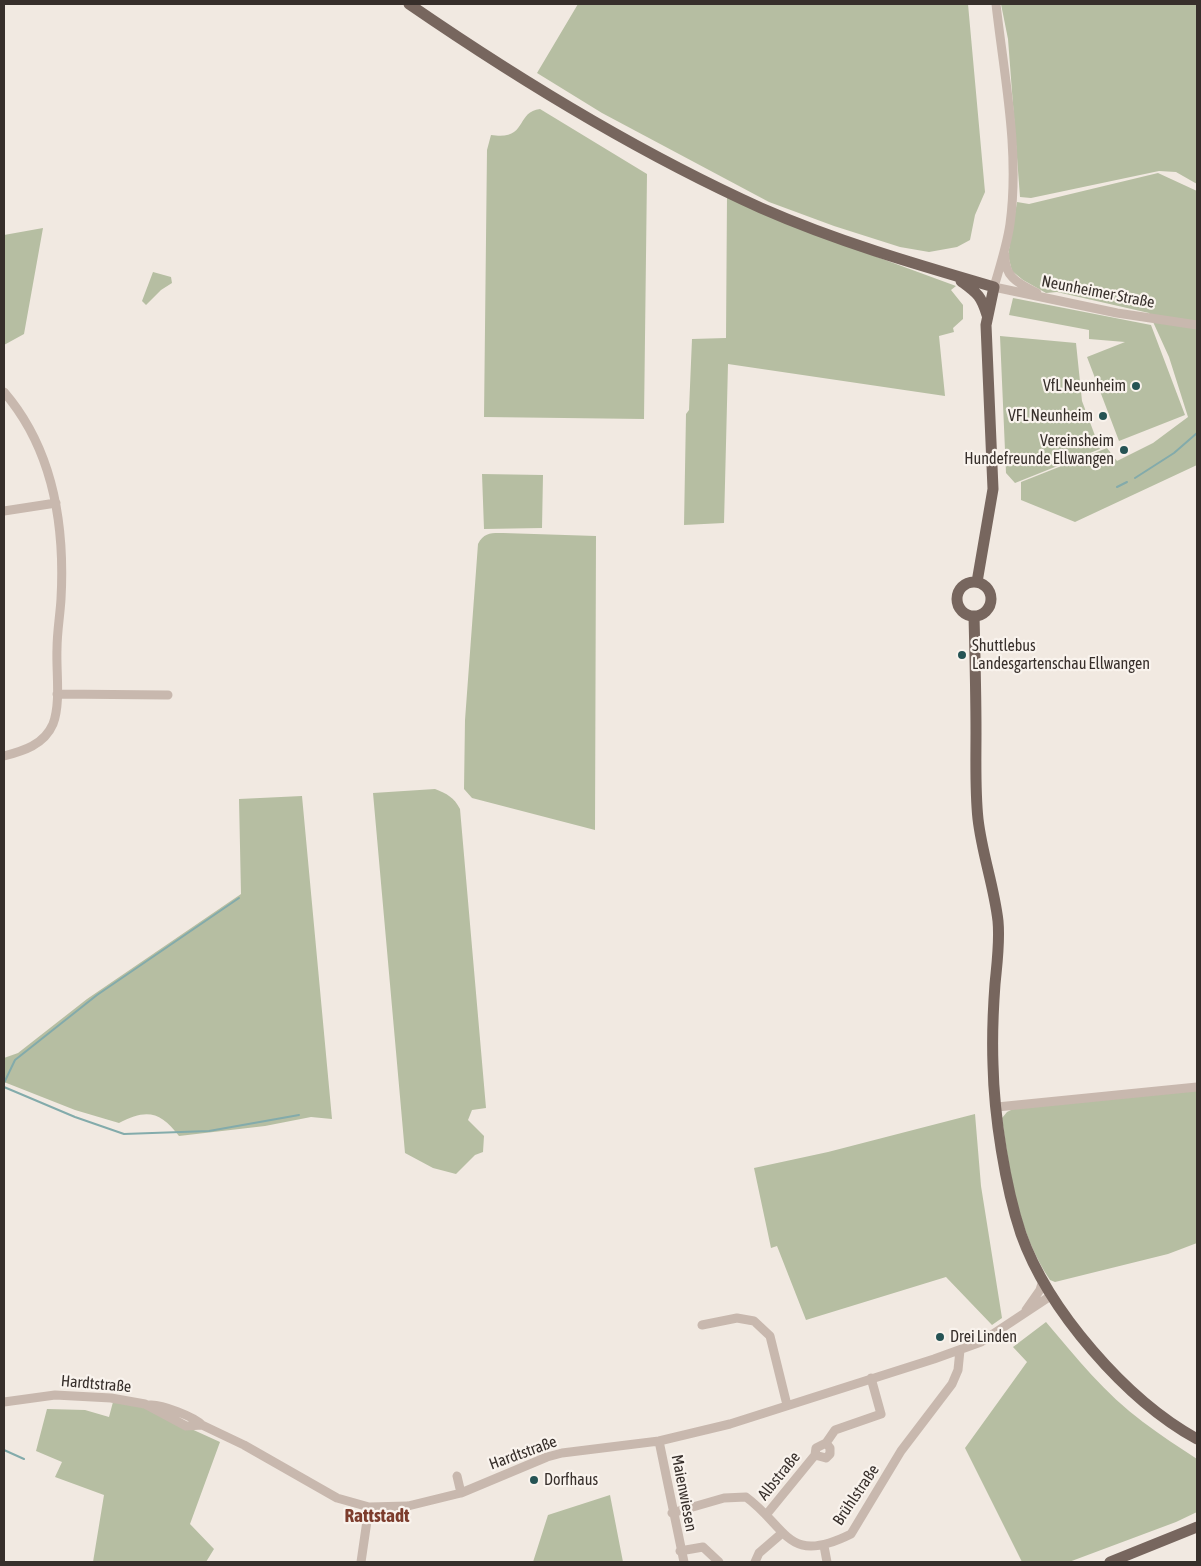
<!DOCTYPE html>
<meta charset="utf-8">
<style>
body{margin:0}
#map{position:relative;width:1201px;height:1566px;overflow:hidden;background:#f1e9e1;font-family:"Asap Condensed",sans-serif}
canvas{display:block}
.frame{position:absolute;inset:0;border:5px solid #372f2b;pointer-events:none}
</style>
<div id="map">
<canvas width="1201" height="1566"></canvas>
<div class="frame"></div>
</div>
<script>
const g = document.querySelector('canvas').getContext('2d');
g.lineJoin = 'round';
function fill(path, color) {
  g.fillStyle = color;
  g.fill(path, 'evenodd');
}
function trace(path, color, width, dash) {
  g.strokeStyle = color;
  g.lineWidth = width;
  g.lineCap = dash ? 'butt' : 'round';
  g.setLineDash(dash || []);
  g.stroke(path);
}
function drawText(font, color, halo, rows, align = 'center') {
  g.font = font + ' "Asap Condensed",sans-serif';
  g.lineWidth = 4.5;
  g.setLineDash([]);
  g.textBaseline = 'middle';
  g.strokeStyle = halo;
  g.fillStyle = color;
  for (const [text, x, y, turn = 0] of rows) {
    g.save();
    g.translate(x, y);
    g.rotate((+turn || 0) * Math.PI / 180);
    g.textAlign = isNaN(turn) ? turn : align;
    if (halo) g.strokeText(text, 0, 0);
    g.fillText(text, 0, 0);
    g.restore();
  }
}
fill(new Path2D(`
 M578,4H968L985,192L975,215L970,240L957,247L929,252L900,247L834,226L769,202L602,113L537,73Z
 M1001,4H1197V184L1176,172L1159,171L1031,198L1020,197L1008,39Z
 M540,109L647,174L644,419L484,417L487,150L491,135C528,141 515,112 540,109Z
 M1158,173L1197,191V465L1075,522L1021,500V482L1107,448L1117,461L1153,443L1188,417L1169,357L1149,313L1057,292L1046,293L1023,280L1012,271L1008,255L1017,202L1029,204Z
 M727,197L877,257L956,286L951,290L963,305V319L953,328L954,332L939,336L945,396L728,364L724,523L684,525L686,414L689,410L692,339L726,338Z
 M43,228L24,334L4,345V235Z
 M153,272L171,277L172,283L161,290L146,305L142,301Z
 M1013,298L1151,325L1185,415L1119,441L1087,357L1125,342L1089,339V330L1009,315Z
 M1000,336L1076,343L1082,401L1100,449L1015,483L1006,473Z
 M482,474L543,475L542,528L484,529Z
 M503,533L596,536L595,830L472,798L464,789L465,720L478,544C484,532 492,533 503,533Z
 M435,789C447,794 454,797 460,809L486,1108L472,1110L468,1120L484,1136L483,1152L475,1155L456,1174L433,1168L405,1153L373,793Z
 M302,796L332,1119L311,1117L265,1126L179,1136C161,1112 147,1108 119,1123L75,1110L4,1082V1058L18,1053L87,999L241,894L239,799Z
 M1197,1090V1243L1168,1254L1055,1282L1050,1280C1018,1232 1010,1175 1002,1118L1007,1112L1015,1108Z
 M975,1114L981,1186L1002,1318L992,1325L946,1277L806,1320L777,1246L771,1248L754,1168L828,1152Z
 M1046,1322C1076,1357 1105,1394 1143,1422C1160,1435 1179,1447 1197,1459V1512L1176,1522L1069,1562H1022L965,1448L1027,1362L1013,1347Z
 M113,1402L143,1407L220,1442L190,1524L214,1549L206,1562H93L104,1495L55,1477L62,1462L36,1451L47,1409L85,1410L109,1417Z
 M610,1495L623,1562H533L548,1515Z`), '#b6bea2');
trace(new Path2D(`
 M1135,478L1174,453L1197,433
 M1117,487L1127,482
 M4,1083L15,1060L97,995L239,898
 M4,1087L75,1117L124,1134L209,1131L299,1115
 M4,1450L24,1459`), '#83abab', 2);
trace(new Path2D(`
 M996,4C1004,76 1020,150 1010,224C1007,245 1000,266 994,287L1117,313L1197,325
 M1005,255C1004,278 1020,284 1037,293
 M4,392C53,449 65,526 61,599C60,616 57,632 57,649C56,671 61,703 53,724C44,745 23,751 4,756
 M4,511L56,503
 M57,694L168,695
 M997,1107L1197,1087
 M1026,1310L1040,1290L1043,1280
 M702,1325L737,1318L754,1321L770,1336L787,1405
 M4,1402L55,1395L111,1398L145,1404L186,1426L202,1425L244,1445L337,1498L369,1507L408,1506L461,1493L547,1457L562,1453L659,1441L730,1424L934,1359L981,1342L1052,1295
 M150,1405C161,1404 195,1417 202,1425
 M659,1441L684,1562
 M815,1455L826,1458L830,1454V1448L826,1443
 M457,1476L461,1493
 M672,1513L724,1498L746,1497C788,1528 787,1566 851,1534L901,1451L952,1384L958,1370L960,1350
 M766,1515L815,1455L816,1448L826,1443L835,1430L881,1414L871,1378
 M824,1546L827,1562
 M680,1551L703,1547L719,1562
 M361,1562L369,1507
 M755,1562L759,1553L781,1534`), '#c8b8ae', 9);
trace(new Path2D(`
 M409,4C521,81 637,152 761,208C836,241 915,264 994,287L986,325L993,489L977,582
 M961,281C977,293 981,295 987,315
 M957 599a17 17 0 1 1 34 0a17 17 0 1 1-34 0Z
 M974,616C975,655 976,694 976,733C976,762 975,791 978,819C982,854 994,886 998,921C1000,942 997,963 995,984C993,1011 992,1038 993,1065C994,1115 1005,1186 1021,1234C1048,1310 1126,1400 1197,1439
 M1110,1562L1197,1527`), '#77665e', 11);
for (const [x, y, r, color] of [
 [1136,386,5,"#255354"],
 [1103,416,5,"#255354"],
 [1124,450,5,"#255354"],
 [962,655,5,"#255354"],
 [940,1337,5,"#255354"],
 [534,1480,5,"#255354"]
]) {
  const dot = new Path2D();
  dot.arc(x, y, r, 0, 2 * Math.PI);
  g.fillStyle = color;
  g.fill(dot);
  trace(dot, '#f9f3ed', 2);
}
drawText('16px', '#372f2b', '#f9f3ed', [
 ["Neunheimer Straße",1098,292,11],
 ["Hardtstraße",96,1384,5],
 ["Hardtstraße",523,1453,-20],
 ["Albstraße",779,1476,-51],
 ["Maienwiesen",684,1493,79],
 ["Brühlstraße",856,1495,-56]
]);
drawText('16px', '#372f2b', '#f9f3ed', [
 ["VfL Neunheim",1126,386],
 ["VFL Neunheim",1093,416],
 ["Vereinsheim",1114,441],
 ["Hundefreunde Ellwangen",1114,459],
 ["Shuttlebus",972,646,"left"],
 ["Landesgartenschau Ellwangen",972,664,"left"],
 ["Drei Linden",950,1337,"left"],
 ["Dorfhaus",544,1480,"left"]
], 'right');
drawText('bold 19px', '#7d3d2d', '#f9f3ed', [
 ["Rattstadt",377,1516]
]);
</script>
